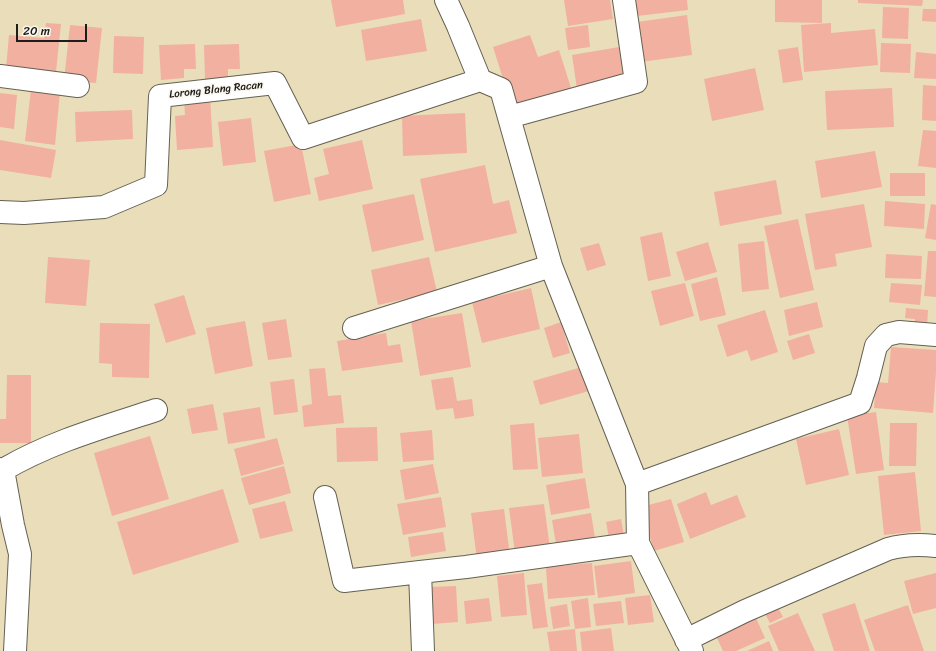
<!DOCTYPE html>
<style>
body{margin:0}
#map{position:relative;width:936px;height:651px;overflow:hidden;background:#e9deb9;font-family:Sriracha,sans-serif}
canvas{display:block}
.scale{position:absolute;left:16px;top:24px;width:71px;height:18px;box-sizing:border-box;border:2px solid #1c1c1c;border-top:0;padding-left:5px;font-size:12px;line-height:14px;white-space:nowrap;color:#1c1c1c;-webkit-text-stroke:3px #fbf7ec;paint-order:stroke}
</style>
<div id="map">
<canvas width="936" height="651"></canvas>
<div class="scale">20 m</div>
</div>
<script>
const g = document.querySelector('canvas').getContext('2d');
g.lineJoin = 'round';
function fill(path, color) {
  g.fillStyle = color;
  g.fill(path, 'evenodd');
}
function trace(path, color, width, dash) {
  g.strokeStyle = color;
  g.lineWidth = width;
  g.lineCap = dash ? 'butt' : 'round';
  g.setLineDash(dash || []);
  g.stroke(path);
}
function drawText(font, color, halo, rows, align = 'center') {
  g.font = font + ' Sriracha,sans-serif';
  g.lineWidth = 3;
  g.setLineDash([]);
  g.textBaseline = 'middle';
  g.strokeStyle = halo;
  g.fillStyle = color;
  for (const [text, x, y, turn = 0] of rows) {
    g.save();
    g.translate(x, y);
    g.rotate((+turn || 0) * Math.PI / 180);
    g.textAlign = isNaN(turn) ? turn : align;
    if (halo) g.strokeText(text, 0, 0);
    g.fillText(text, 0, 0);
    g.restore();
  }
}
fill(new Path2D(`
 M331,0H403L405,14L336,27Z
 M564,0H610L613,19L568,26Z
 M635,0H687L688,10L637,16Z
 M775,0H822V23L775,22Z
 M858,0H923L922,6L858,3Z
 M883,7L909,8L908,39L882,38Z
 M923,9H936V22L922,21Z
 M687,15L692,55L641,62L637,22Z
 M421,19L427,51L366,61L361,30Z
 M46,23L61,24L56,72L6,68L9,35L44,38Z
 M831,23V33L875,29L878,65L804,72L801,25Z
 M70,25L102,28L96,83L64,80Z
 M588,25L590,47L568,50L565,28Z
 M530,35L538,57L559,50L571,88L512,107L493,47Z
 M114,36L144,37L143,74L113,73Z
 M881,43L911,44L910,73L880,72Z
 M195,44L196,69H184V78L161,80L159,45Z
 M239,44L240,69H228V79L205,80L204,45Z
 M619,47L625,80L577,89L572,55Z
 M798,47L803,80L783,83L778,50Z
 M916,52L936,54V79L914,78Z
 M755,68L764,110L712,121L704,79Z
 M923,85L936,86V121L922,120Z
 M892,88L894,127L827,130L825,91Z
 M31,89L60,92L55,145L25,141Z
 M0,93L17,95L14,129L0,127Z
 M210,96L213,147L177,150L175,116L185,115L184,98Z
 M132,110L133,139L76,142L75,112Z
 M465,113L467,153L403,156L402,116Z
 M251,118L256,162L223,166L218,122Z
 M923,130L936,131V168L918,166Z
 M0,140L56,150L51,178L0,170Z
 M362,140L373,189L319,201L314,178L329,174L323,149Z
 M301,144L311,194L274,202L264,151Z
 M875,151L882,187L821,198L815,161Z
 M485,165L493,204L509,200L517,233L435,252L420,179Z
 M890,173H925V196H890Z
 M776,180L782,214L720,226L714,192Z
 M414,194L424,240L372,252L362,205Z
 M885,201L925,204L924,229L884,226Z
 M864,204L872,247L835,254L837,266L815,270L805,214Z
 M931,204L936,205V240L925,238Z
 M798,219L814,290L780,298L764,226Z
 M662,232L671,276L648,281L640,237Z
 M764,241L769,289L742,292L738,244Z
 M708,242L717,272L685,281L676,252Z
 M599,243L606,265L587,271L580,248Z
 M928,251H936V297L924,296Z
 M886,254L922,256L921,279L885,278Z
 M48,257L90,260L86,306L45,303Z
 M429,257L437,292L378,305L371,270Z
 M717,277L726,315L700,321L691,284Z
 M685,283L694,316L660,326L651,291Z
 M891,283L922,285L920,305L889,302Z
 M531,288L540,329L482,343L472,302Z
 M184,295L196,334L166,343L154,304Z
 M817,302L823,327L789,336L784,310Z
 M906,308L928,310L927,328L914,327L915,319L905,318Z
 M765,310L778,352L751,361L747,350L727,357L717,325Z
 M462,313L471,367L420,376L411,321Z
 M286,319L292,357L268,360L262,323Z
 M245,321L253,366L215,374L206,328Z
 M561,322L570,353L553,358L544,328Z
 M100,323L150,324L149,378L112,377V364L99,363Z
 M386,333L388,346L400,344L403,362L342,371L337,341Z
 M809,334L815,353L793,360L787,341Z
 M891,347L936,350V372L933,413L874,408L876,382L888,383Z
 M582,367L589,391L540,405L533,381Z
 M325,368L328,396L341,395L344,423L304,427L302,406L312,404L309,369Z
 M7,375H31V443H0V419H6Z
 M453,377L457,401L472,399L474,416L455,419L453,408L436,410L431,380Z
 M294,379L298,412L274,415L270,382Z
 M213,404L218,430L192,434L187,409Z
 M260,407L265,438L228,444L223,413Z
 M876,412L884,470L856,474L847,416Z
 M534,423L538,469L513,470L510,425Z
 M890,423H917L916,466H889Z
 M377,427L378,461L337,462L336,428Z
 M839,429L849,475L806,485L796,439Z
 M432,430L434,460L403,462L400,433Z
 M579,434L583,473L542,477L538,438Z
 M150,436L169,499L112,516L94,453Z
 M277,438L284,464L241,476L234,449Z
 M433,464L439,493L405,500L400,470Z
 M284,466L291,493L249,505L241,478Z
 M915,472L921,531L884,535L878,476Z
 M585,478L590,508L551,515L546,485Z
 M223,489L239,542L133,575L117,522Z
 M706,492L711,505L737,495L746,517L690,539L677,504Z
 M441,497L446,527L403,535L397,504Z
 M671,499L684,542L654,551L641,507Z
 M285,501L293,531L260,539L252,509Z
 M544,504L550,548L515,553L509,508Z
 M504,509L510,556L477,560L471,513Z
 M591,513L596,544L557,550L552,520Z
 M621,519L624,536L609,538L606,522Z
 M443,532L446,551L411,557L408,537Z
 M631,561L635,593L598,598L594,566Z
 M592,563L595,595L548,599L546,567Z
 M524,573L527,615L501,617L497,576Z
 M936,573V608L913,614L904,581Z
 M542,583L548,627L533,629L527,585Z
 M456,586L458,622L432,624L429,587Z
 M650,595L654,622L628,625L625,598Z
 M489,598L492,621L466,624L464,601Z
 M588,598L591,627L575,629L571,601Z
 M621,601L624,623L596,626L593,604Z
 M855,603L870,651H834L822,614Z
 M567,604L570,626L553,629L550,607Z
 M776,604L783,617L770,623L763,610Z
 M908,605L924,651H875L864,620Z
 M798,613L815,651H779L768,626Z
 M756,618L765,638L736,651H723L716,636Z
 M611,628L614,651H582L580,632Z
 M575,629L577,651H550L547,632Z
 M769,641L773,651H747Z`), '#f2b0a1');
const minor = new Path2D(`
 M446,0L458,26L480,80L501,89L551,266L637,484L638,543L692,651
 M0,76L78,86
 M509,117L636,82L624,0
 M0,212L24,213L104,207L156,185L160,96L275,83L303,138L480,80
 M354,328L551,266
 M0,469L3,470L13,525L20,554L15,651
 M3,470C50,442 104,427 156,410
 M637,484L860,403L868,378L876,346L886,335L899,332L936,335
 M325,497L344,581L420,572
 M686,640L745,611L888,549C905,544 919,544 936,546
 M423,651L420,572L466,567L638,543`);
trace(minor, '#646053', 24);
trace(minor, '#fff', 22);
drawText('11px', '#1c1c1c', '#fbf7ec', [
 ["Lorong Blang Racan",216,90,-6]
]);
</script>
